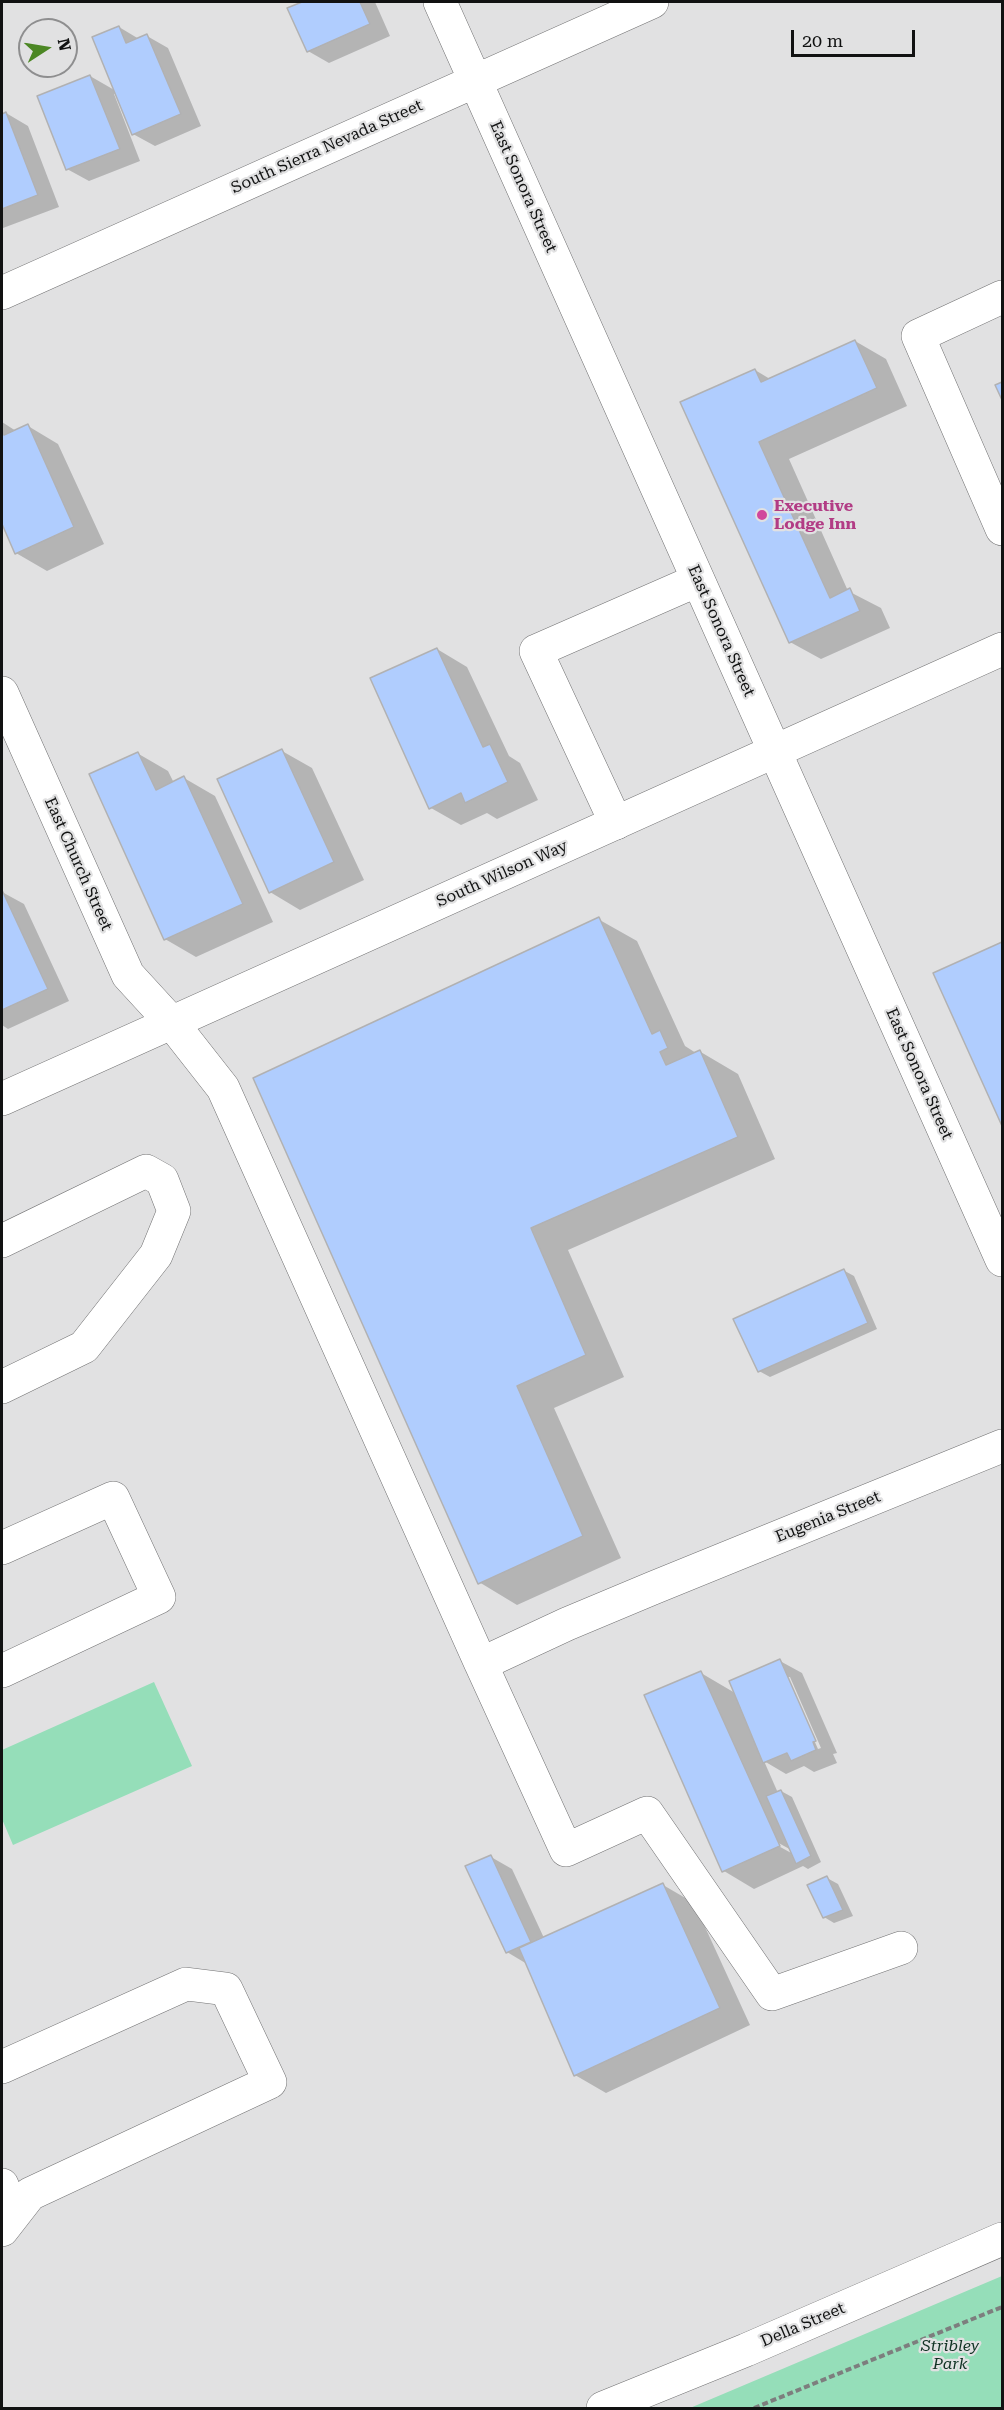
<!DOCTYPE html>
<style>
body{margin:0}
#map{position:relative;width:1004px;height:2410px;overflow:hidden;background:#e1e1e2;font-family:"Roboto Serif",serif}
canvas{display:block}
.frame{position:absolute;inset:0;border:3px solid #111212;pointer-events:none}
.north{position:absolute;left:18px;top:18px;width:60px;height:60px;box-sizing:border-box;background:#e1e1e2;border:2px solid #8e8e8f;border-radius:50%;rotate:78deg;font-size:16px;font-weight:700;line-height:24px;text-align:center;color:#111212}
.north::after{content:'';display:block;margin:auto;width:21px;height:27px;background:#4c8724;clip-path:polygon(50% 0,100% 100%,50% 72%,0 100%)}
.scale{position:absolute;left:791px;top:30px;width:124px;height:27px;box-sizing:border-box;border:3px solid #111212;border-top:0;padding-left:8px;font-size:18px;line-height:21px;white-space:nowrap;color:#111212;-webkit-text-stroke:4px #e1e1e2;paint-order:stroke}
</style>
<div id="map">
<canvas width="1004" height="2410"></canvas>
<div class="frame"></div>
<div class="north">N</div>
<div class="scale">20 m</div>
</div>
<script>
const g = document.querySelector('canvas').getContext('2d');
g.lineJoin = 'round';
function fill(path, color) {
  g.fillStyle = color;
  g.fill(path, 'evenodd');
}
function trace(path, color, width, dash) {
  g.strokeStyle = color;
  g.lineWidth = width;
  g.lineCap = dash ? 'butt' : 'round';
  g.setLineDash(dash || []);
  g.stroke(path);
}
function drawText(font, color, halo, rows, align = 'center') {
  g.font = font + ' "Roboto Serif",serif';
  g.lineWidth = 4.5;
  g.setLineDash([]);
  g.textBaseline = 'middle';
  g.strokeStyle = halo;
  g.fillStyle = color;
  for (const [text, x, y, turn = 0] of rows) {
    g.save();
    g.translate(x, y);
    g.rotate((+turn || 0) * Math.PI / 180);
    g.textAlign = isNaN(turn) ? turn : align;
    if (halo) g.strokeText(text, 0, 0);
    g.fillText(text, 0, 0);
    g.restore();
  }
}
fill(new Path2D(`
 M154,1682L192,1766L13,1845L2,1819V1750Z
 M1002,2276V2408H690Z`), '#95deb9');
fill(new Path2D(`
 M306,2H375L390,36L329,63L308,51L289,9Z
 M119,27L139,39L147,36L168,48L201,126L155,146L133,134L116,93L114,94L140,161L89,181L67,169L90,76L116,91Z
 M6,113L28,126L59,207L3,228L2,227V115Z
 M855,341L886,359L907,406L789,459L848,591L881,608L890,628L821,659L790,642L682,403L755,370L770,379Z
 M2,422L16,431L28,426L58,444L104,544L47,571L16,553L2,521Z
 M437,649L467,667L509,756L520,763L538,800L497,819L487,813L461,825L431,808Z
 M282,751L312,768L364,880L300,910L270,892Z
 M137,753L168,771L174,783L184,778L215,796L273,922L196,957L165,939Z
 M2,892L24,904L69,1001L8,1029L2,1025Z
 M598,919L637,941L685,1046L696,1053L699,1051L738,1074L775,1159L568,1250L624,1377L554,1408L621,1558L517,1605L479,1582L255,1078Z
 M1002,944V1122L935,974Z
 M843,1270L854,1276L877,1329L770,1377L759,1371Z
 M780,1661L802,1673L837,1753L833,1754L837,1763L814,1772L804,1766L786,1774L764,1761L778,1793L781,1791L792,1797L821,1862L808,1869L803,1866L754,1889L724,1871L701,1673L735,1693ZM786,1677H790L821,1748L818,1749ZM775,1841L793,1851V1854L773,1843Z
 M491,1857L512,1869L544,1938L663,1885L694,1903L750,2025L606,2093L575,2075L527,1964L507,1952Z
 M827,1878L838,1884L853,1916L834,1923L824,1917Z`), '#0003');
const building = new Path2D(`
 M302,2H360L370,24L307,52L287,8Z
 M119,26L126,43L147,34L181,114L132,135L92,37Z
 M90,75L120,149L66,170L37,96Z
 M6,112L38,195L2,209V114Z
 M855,340L877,388L759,442L830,598L850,588L860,611L789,643L680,402L755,369L761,382Z
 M1002,382V400L995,385Z
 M28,424L74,527L15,554L2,524V429L4,435Z
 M437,648L483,747L490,744L508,782L465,803L461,793L429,809L370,678Z
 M282,749L334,862L269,893L217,779Z
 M138,752L156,790L184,776L243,904L164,940L89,774Z
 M2,890L48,989L2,1010Z
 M599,917L652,1034L660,1030L668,1048L660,1052L666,1065L700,1050L738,1137L531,1228L586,1355L517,1386L583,1536L478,1584L253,1078Z
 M1002,942V1126L933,973Z
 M844,1269L868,1323L758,1372L733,1319Z
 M780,1659L816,1741L813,1742L816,1750L791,1761L787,1753L763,1763L729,1681Z
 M701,1671L780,1846L722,1872L644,1695Z
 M781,1790L811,1856L796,1864L766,1796Z
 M491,1855L531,1942L506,1953L465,1866Z
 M827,1876L843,1910L823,1918L807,1885Z
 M663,1883L720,2008L574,2076L519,1948Z`);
fill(building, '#b0cdfe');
trace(building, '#b1b1b2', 1.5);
const minor = new Path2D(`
 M440,2L1002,1260
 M2,293L652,2
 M1002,297L918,336L1002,529
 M2,693L128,975L172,1023L223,1088L481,1664L567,1624L653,1588L1002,1446
 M616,823L536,651L698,580
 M2,1241L146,1171L162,1180L174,1211L156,1255L84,1347L2,1387
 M2,1548L113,1498L159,1597L2,1671
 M481,1664L566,1850L647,1813L772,1994L901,1948
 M2,2067L186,1984L226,1989L270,2082L30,2194L2,2230
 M2,2185L14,2214
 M603,2408L746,2350L1002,2239`);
const major = new Path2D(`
 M2,1099L1002,649`);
trace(minor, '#717172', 34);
trace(major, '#717172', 34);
trace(new Path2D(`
 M754,2408L1002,2307`), '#7d7e7e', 4, [6, 3]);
trace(minor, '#fff', 33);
trace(major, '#fff', 33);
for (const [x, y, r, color] of [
 [762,515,6,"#d1479c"]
]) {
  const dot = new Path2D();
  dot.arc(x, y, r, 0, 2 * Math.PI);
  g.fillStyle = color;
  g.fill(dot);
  trace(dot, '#e1e1e2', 2);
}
drawText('16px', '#111212', '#e1e1e2', [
 ["South Sierra Nevada Street",327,147,-24],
 ["East Sonora Street",523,187,66],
 ["East Sonora Street",721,631,66],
 ["East Church Street",78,864,66],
 ["South Wilson Way",502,874,-24],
 ["East Sonora Street",919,1074,66],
 ["Eugenia Street",828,1517,-22],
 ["Della Street",803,2325,-23]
]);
drawText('bold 16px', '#b23c85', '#e1e1e2', [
 ["Executive",774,506],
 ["Lodge Inn",774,524]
], 'left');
drawText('italic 16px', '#113324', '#e1e1e2', [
 ["Stribley",950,2346],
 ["Park",950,2364]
]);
</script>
